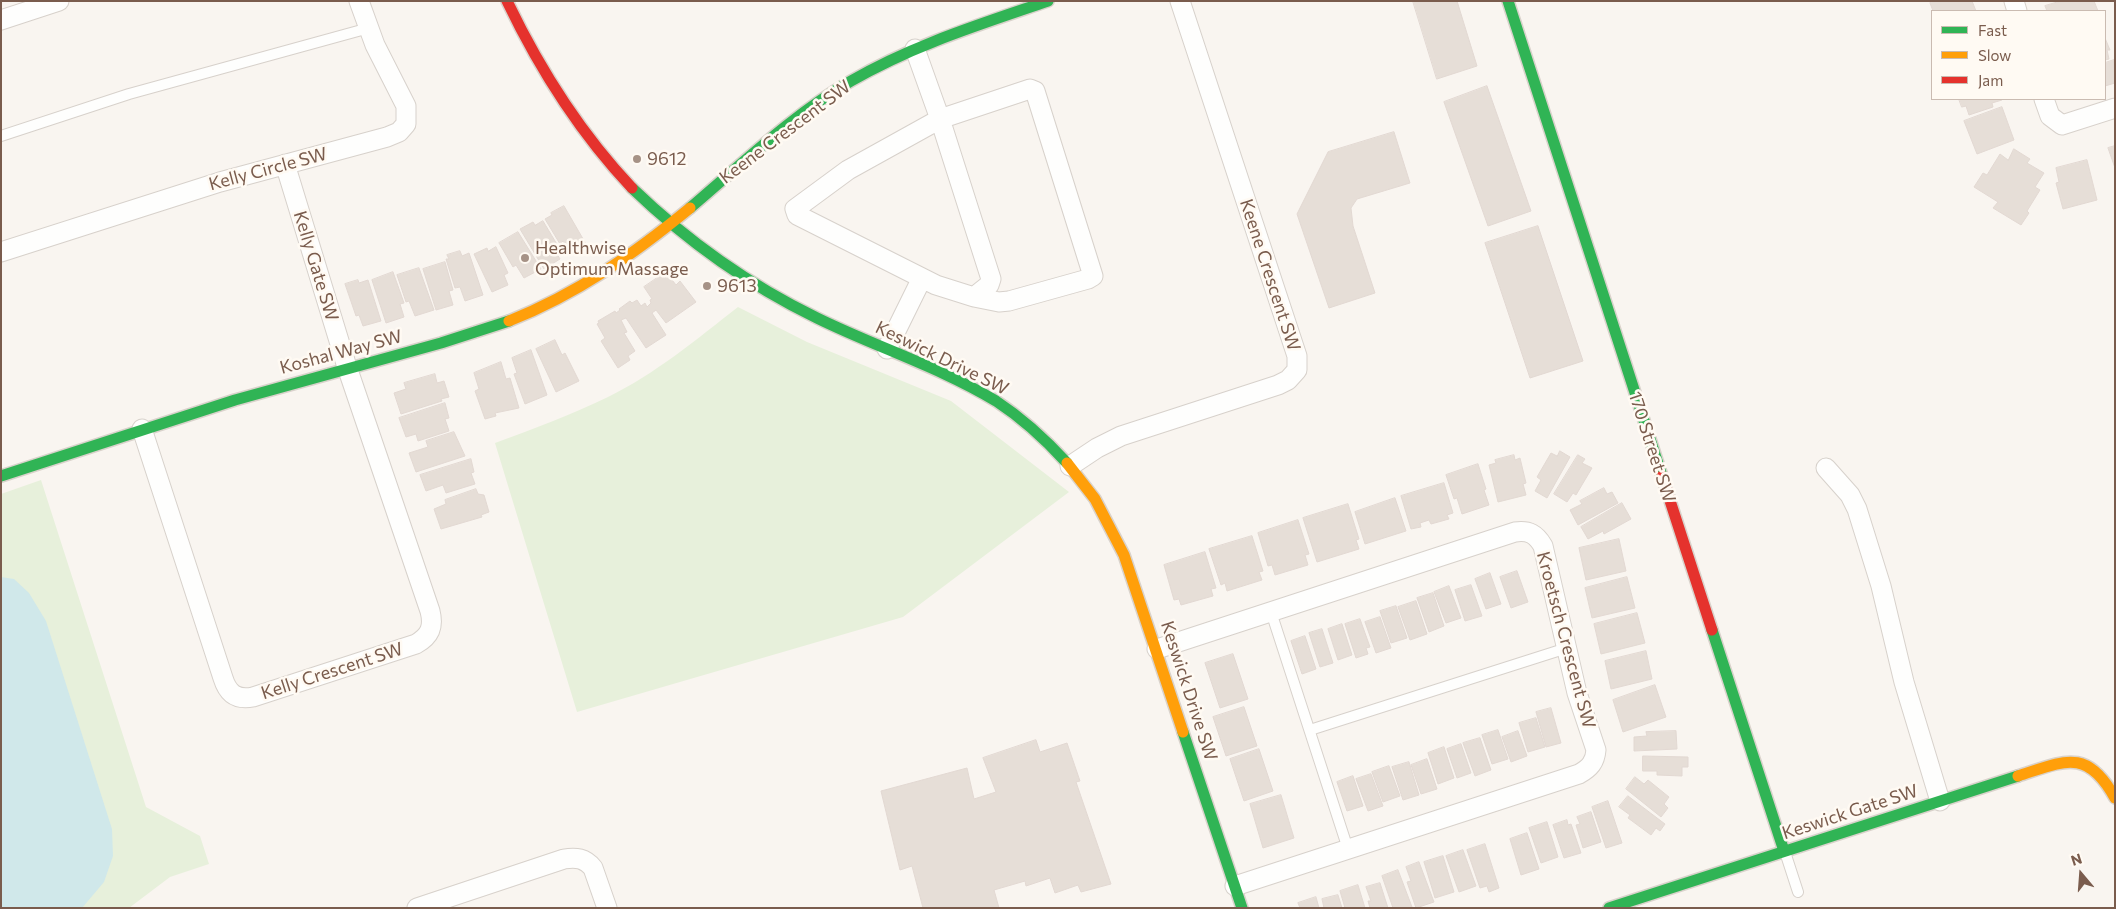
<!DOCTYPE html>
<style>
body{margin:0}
#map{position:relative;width:2116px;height:909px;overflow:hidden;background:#f9f5f0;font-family:Commissioner,sans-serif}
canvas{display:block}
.frame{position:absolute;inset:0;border:2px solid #7a5c4d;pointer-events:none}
.legend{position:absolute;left:1931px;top:10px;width:175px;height:90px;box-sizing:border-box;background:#fffaf3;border:1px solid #cabbb1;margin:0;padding:6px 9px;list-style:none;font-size:15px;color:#7a5c4d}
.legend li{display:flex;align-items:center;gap:10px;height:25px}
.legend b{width:25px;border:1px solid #cabbb1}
.north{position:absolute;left:2056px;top:849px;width:50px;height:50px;-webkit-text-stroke:4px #fffaf3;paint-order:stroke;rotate:342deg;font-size:14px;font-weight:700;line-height:20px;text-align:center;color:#7a5c4d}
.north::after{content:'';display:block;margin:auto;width:18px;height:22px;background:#7a5c4d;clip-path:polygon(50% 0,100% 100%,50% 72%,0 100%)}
</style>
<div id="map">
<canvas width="2116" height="909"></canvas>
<div class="frame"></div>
<ul class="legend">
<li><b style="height:6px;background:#30b455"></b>Fast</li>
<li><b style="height:6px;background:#ff9f0a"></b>Slow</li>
<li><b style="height:6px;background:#e5322d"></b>Jam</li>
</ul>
<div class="north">N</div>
</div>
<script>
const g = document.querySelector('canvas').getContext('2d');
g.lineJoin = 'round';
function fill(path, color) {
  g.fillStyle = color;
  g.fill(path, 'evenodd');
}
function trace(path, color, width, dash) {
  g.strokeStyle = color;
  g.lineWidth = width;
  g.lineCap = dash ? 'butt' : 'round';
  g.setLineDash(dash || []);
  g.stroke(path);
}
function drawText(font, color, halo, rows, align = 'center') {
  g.font = font + ' Commissioner,sans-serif';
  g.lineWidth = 5;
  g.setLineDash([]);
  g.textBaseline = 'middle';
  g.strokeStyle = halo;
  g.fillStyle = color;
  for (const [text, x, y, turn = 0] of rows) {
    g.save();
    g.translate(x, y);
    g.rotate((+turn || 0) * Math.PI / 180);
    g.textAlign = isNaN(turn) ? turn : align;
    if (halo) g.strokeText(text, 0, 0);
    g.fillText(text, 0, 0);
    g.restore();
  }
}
fill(new Path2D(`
 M738,307L807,342L951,401L1069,492L903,617L577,712L495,443C533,429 571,415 608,397C655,374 697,339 738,307Z
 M41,480L146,807L200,836L209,864L170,877L129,908H1V494Z`), '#e7f0db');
fill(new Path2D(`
 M1,577L14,579L29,593L46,621L112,829L113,856L104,882L82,908H1Z`), '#d0e8ea');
const building = new Path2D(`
 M1413,1H1457L1477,66L1437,79Z
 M1934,1H1972L1976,11H1933L1930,3Z
 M2061,1H2094L2098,11H2047L2045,6Z
 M2105,38L2110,50H2107L2109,59L2105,60Z
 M2114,60L2115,83L2105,86V63Z
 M1487,86L1531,211L1488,226L1444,102Z
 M1959,99H2001L2002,100L1992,103L1993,107L1969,115L1966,106L1962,107Z
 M2002,107L2014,140L1977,154L1964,121Z
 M1394,132L1410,183L1357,199L1351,208L1353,226L1375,293L1329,308L1297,214L1328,152Z
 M2115,146V168L2108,148Z
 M2014,149L2030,159L2027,163L2044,173L2035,187L2040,190L2027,211L2029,213L2021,225L1993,208L1998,202L1974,187L1983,173L1987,175L2000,154L2008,160Z
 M2087,160L2097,200L2063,209L2056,183L2059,182L2056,168Z
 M564,206L586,244L570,253L563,241L560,244L545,219L552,215L551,213Z
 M543,221L558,246L554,249L560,259L544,269L520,229L533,222L535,225Z
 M1538,226L1583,361L1530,378L1485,243Z
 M518,232L541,269L524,278L516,265L513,267L499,243Z
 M496,247L508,273L504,275L508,285L492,292L474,254L487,248L488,251Z
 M460,251L462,256L469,253L483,295L465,301L460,287L455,288L446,259H449L447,255Z
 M445,262L453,290L449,291L453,305L436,310L423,269Z
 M419,268L434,310L415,316L409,301L406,302L397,275Z
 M393,272L404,303L400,304L404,317L386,323L372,280Z
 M666,272L676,285L680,281L696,302L666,323L656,310L652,313L666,335L646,348L626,318L621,320L627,332L624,333L635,351L628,356L630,360L618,368L601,341L605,338L597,324L599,323L598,321L615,311L616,313L620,310L619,309L630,301L632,303L637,300L641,306L645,303L647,307L651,303L650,300L652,299L644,287Z
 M358,280L359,283L368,280L381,321L363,326L359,315L356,316L345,284Z
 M555,340L562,355L565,353L579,381L556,392L536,349Z
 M531,350L547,395L525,404L514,374L517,373L512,358Z
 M501,362L506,379L510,378L519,408L495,413L496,416L485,419L475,391L479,389L474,373Z
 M435,374L437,383L444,381L449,397L441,399L442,401L401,414L394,393L406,389L404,383Z
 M445,403L449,418L445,419L449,431L418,441L416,434L406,437L399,418Z
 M454,432L465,456L416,472L409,453L428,447L426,441Z
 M1560,451L1570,457L1547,498L1535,491L1541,480L1537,477L1551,453L1557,456Z
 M1514,455L1515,460L1520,458L1526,483L1523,484L1526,495L1498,502L1489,465L1496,463L1495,460Z
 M1578,455L1585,459L1582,463L1592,468L1576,495L1573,493L1567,502L1554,494Z
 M471,459L474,472L471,473L475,484L446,493L443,485L426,491L420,475Z
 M1478,464L1486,489L1484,490L1489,505L1462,514L1457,498L1454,499L1446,475Z
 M1444,483L1453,513L1447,515L1449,519L1431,524L1429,520L1420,523L1421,527L1411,529L1401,496Z
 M1604,488L1607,494L1612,492L1618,503L1578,525L1570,510L1582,504L1580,501Z
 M476,489L478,494L484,495L489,512L481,515L482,517L441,529L434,509L446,504L445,500Z
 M1395,498L1406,531L1365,544L1355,512Z
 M1622,503L1631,519L1604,534L1603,531L1588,539L1581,527Z
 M1348,504L1359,539L1356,540L1359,549L1317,562L1303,518Z
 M1298,520L1309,554L1305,555L1308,565L1275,575L1272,565L1268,566L1258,533Z
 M1252,536L1263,571L1259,572L1262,580L1227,591L1225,583L1221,585L1209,549Z
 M1619,539L1626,571L1586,580L1579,548Z
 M1205,552L1216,588L1211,589L1213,596L1181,605L1179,599L1174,600L1164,565Z
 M1517,571L1528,602L1511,608L1500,577Z
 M1490,573L1501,604L1486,609L1475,579Z
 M1627,577L1635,608L1592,618L1585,588Z
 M1471,585L1482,616L1465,621L1455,590Z
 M1449,586L1461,618L1446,623L1434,592Z
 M1433,593L1444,626L1429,632L1417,598Z
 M1416,601L1427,634L1410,640L1398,607Z
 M1396,606L1407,638L1391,643L1380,611Z
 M1637,613L1645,643L1601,654L1594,624Z
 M1380,617L1391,648L1376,653L1365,622Z
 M1360,619L1370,647L1366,648L1368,654L1356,658L1345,624Z
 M1342,624L1352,655L1338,660L1328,629Z
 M1322,629L1333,663L1320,667L1309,633Z
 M1305,636L1316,669L1302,674L1291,641Z
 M1646,651L1652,679L1611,689L1605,661Z
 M1233,654L1248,699L1220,708L1205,663Z
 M1655,685L1666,717L1623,732L1613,700Z
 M1244,707L1257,746L1226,756L1213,717Z
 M1551,708L1561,743L1546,747L1536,712Z
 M1536,718L1545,747L1528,752L1519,723Z
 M1498,730L1508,759L1492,764L1482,735Z
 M1518,731L1527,756L1511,762L1502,737Z
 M1676,731L1677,749L1634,751V737L1647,736L1646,732Z
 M1480,738L1491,770L1475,776L1463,743Z
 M1036,740L1040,752L1067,743L1080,781L1076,782L1111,884L1081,892L1078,885L1055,893L1050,878L1026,886L1025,881L994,890L999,908H923L912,866L900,870L881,791L967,768L974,799L996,792L983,758Z
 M1461,744L1471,773L1457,778L1447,749Z
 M1444,747L1454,778L1438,784L1428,753Z
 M1259,749L1273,791L1244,801L1230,759Z
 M1643,756L1688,757V767H1682V776L1657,775V771H1643Z
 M1427,759L1437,789L1421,794L1411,765Z
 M1409,762L1419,795L1403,800L1392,767Z
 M1389,766L1400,796L1383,802L1372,772Z
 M1371,774L1383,806L1368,811L1356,779Z
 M1353,776L1363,806L1347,811L1337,782Z
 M1635,777L1644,784L1648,780L1669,797L1664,804L1668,808L1661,817L1626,789Z
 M1281,795L1294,838L1263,848L1250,804Z
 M1628,796L1665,824L1660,831L1656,828L1651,835L1628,818L1630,815L1619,807Z
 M1608,801L1622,843L1606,848L1592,807Z
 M1591,812L1601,842L1583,848L1576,825L1580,824L1577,817Z
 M1567,820L1568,825L1571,824L1581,853L1564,858L1553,825Z
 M1547,822L1558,857L1541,863L1529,828Z
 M1527,833L1539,869L1521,875L1510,839Z
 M1485,844L1499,888L1489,892L1487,886L1480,888L1467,850Z
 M1463,850L1476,886L1459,892L1446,856Z
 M1443,856L1454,892L1435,898L1424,862Z
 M1419,862L1434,902L1416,908L1407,882L1411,881L1406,867Z
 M1398,870L1412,907L1409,908H1393L1382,876Z
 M1380,883L1388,908H1370L1368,901H1371L1366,887Z
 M1358,885L1365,908H1345L1340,891Z
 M1338,895L1342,908H1324L1322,899Z
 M1316,897L1319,908H1300L1298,903Z`);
fill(building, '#e6ded7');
trace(building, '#e2d8d2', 1);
const lane = new Path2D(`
 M1,136L129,94L369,28
 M1271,612L1348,849
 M1310,730L1567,648
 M1785,852L1798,892`);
const street = new Path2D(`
 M2014,1L2017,11
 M1,20L59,1
 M915,49L940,119L848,170L795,209L797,215L936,285L974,297L989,285L991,279L940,119L1030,89L1035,91L1093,276L1088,279L1009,301L999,302L974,297
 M2044,99L2050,116L2062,125L2115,108
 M1,252L220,182L387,137L399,132L406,124V106L375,45L359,1
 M887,349L922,278
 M142,429L223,678C228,694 237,700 253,697L416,644C430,636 434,627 430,611L347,367L285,164
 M1070,466L1097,448L1121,436L1278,385L1288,380L1297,370V356L1180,1
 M1826,468L1850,495L1857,509L1881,586L1904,682L1940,801
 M1157,649L1515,532C1529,530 1536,534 1543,546L1577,693L1596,750C1595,762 1590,768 1579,774L1235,886
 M417,908L564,859C576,857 585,858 593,868L607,908`);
const fast = new Path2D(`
 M1508,1L1662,476
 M632,188C687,241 749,285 817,318C876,347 940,367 996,401C1022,418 1046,440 1067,463
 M690,208C742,164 792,115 851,81C913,45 981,24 1048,1
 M1,476L235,400L441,343L509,321
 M1712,630L1784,851
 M1183,732L1242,908
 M1609,908L2018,776`);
const slow = new Path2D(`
 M509,321C577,294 634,254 690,208
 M1067,463L1095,499L1124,555L1183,732
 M2018,776C2064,761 2087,747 2115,798`);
const jam = new Path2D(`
 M507,1C540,70 580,133 632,188
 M1662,476L1712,630`);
trace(lane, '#d7d1cb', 12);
trace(street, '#d7d1cb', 21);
trace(fast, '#d9d2cb', 14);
trace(slow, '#d9d2cb', 14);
trace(jam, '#d9d2cb', 14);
trace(lane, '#fefefd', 10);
trace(street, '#fefefd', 19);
trace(fast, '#30b455', 11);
trace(slow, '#ff9f0a', 11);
trace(jam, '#e5322d', 11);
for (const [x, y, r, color] of [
 [637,159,5,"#a69286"],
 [525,258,5,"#a69286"],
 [707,286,5,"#a69286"]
]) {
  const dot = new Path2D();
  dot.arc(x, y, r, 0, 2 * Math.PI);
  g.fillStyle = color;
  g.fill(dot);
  trace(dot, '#fffaf3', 2);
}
drawText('18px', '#7a5c4d', '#fffaf3', [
 ["Keene Crescent SW",785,132,-37],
 ["Kelly Circle SW",268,169,-15],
 ["Kelly Gate SW",316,266,73],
 ["Keene Crescent SW",1270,275,72],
 ["Koshal Way SW",341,352,-15],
 ["Keswick Drive SW",942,358,26],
 ["170 Street SW",1652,447,72],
 ["Kroetsch Crescent SW",1566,640,75],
 ["Kelly Crescent SW",332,671,-18],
 ["Keswick Drive SW",1189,691,72],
 ["Keswick Gate SW",1850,812,-18]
]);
drawText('18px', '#7a5c4d', '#fffaf3', [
 ["9612",647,159],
 ["Healthwise",535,248],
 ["Optimum Massage",535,269],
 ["9613",717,286]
], 'left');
</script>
